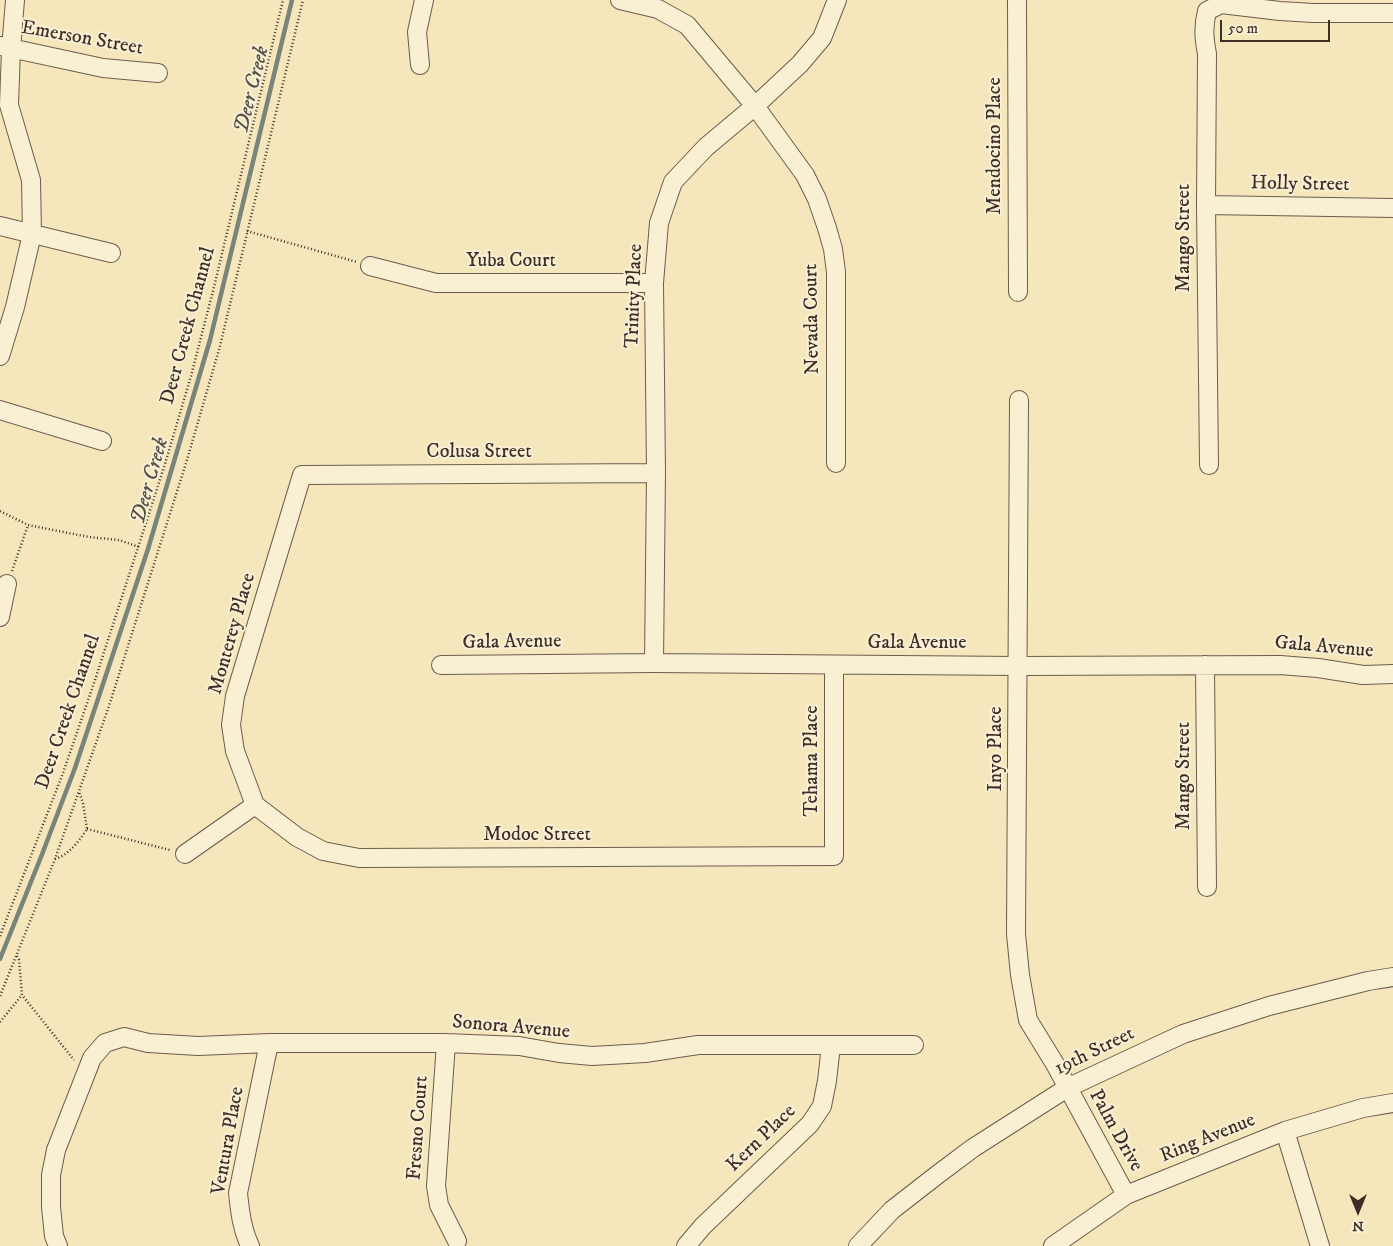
<!DOCTYPE html>
<style>
body{margin:0}
#map{position:relative;width:1393px;height:1246px;overflow:hidden;background:#f6e6bc;font-family:"IM FELL DW Pica",serif}
canvas{display:block}
.north{position:absolute;left:1333px;top:1186px;width:50px;height:50px;-webkit-text-stroke:4px #f9efd3;paint-order:stroke;rotate:180deg;font-size:14px;font-weight:700;line-height:20px;text-align:center;color:#3f2e28}
.north::after{content:'';display:block;margin:auto;width:18px;height:22px;background:#3f2e28;clip-path:polygon(50% 0,100% 100%,50% 72%,0 100%)}
.scale{position:absolute;left:1220px;top:20px;width:110px;height:22px;box-sizing:border-box;border:2px solid #3f2e28;border-top:0;padding-left:6px;font-size:15px;line-height:18px;white-space:nowrap;color:#3f2e28;-webkit-text-stroke:4px #f9efd3;paint-order:stroke}
</style>
<div id="map">
<canvas width="1393" height="1246"></canvas>
<div class="north">N</div>
<div class="scale">50 m</div>
</div>
<script>
const g = document.querySelector('canvas').getContext('2d');
g.lineJoin = 'round';
function trace(path, color, width, dash) {
  g.strokeStyle = color;
  g.lineWidth = width;
  g.lineCap = dash ? 'butt' : 'round';
  g.setLineDash(dash || []);
  g.stroke(path);
}
function drawText(font, color, halo, rows, align = 'center') {
  g.font = font + ' "IM FELL DW Pica",serif';
  g.lineWidth = 4;
  g.setLineDash([]);
  g.textBaseline = 'middle';
  g.strokeStyle = halo;
  g.fillStyle = color;
  for (const [text, x, y, turn = 0] of rows) {
    g.save();
    g.translate(x, y);
    g.rotate((+turn || 0) * Math.PI / 180);
    g.textAlign = isNaN(turn) ? turn : align;
    if (halo) g.strokeText(text, 0, 0);
    g.fillText(text, 0, 0);
    g.restore();
  }
}
trace(new Path2D(`
 M0,959L41,857L75,768L148,549L210,340L292,0`), '#77857b', 4.5);
const minor = new Path2D(`
 M620,0L658,9L687,25L755,106L805,175L817,199L827,228L833,249L836,272V463
 M1017,0L1018,292
 M1,46L103,68L158,73
 M420,65L417,32L424,0
 M1206,205L1393,208
 M0,226L111,253
 M370,266L436,283H654
 M0,356L15,307L32,234L31,180L9,105L11,49L15,0
 M1019,400L1016,934L1020,975L1028,1020L1055,1064L1126,1195
 M0,410L102,441
 M1209,465L1206,205L1207,54C1204,38 1203,27 1207,11L1221,4L1280,11L1313,13H1393
 M0,617L7,584
 M654,663L656,473L654,283L659,223L673,182L706,147L755,106L800,64L822,38L837,0
 M441,665L654,663L1018,666L1280,665L1318,668L1363,675L1393,674
 M1205,665L1207,887
 M255,805L297,837L323,851L359,858L834,856V665
 M255,805L235,751L231,725L235,696L302,475L656,473
 M185,854L255,805
 M446,1043L436,1186L439,1205L457,1241
 M1285,1131L1320,1246
 M58,1246L54,1236L51,1207V1175L56,1150L92,1058L105,1043L124,1037L148,1043L198,1046L269,1043H446L519,1046L559,1053L592,1056L645,1053L698,1045H914
 M250,1246C242,1229 240,1212 238,1193L269,1043
 M686,1246L703,1226L810,1124L822,1106L827,1081L831,1045
 M858,1246L892,1210L937,1175L973,1148L1067,1088L1183,1034L1269,1006L1368,981L1393,977
 M1053,1246L1126,1195L1285,1131L1363,1108L1393,1103`);
trace(minor, '#6d5c4d', 20);
trace(new Path2D(`
 M247,231L357,262
 M0,511L28,525L89,537L119,540L139,547
 M12,571L28,525
 M87,829L170,850
 M55,859C69,855 80,840 87,829L83,803L79,792
 M0,936L63,773L95,680L165,464L191,376L214,287L283,0
 M17,956L19,960L22,995L74,1060
 M0,996L55,859L109,706L187,460L220,346L303,0
 M0,1022L22,995`), '#3f2e28', 2.5, [1, 2.5]);
trace(minor, '#f9efd3', 18);
drawText('20px', '#3f2e28', '#f9efd3', [
 ["Emerson Street",82,39,10],
 ["Mendocino Place",996,146,-90],
 ["Holly Street",1300,185,1],
 ["Mango Street",1185,238,-90],
 ["Yuba Court",511,262],
 ["Trinity Place",635,296,-88],
 ["Nevada Court",813,319,-91],
 ["Deer Creek Channel",189,326,-75],
 ["Colusa Street",479,453],
 ["Monterey Place",233,634,-74],
 ["Gala Avenue",512,643,-1],
 ["Gala Avenue",917,644],
 ["Gala Avenue",1324,648,5],
 ["Deer Creek Channel",69,712,-71],
 ["Inyo Place",997,749,-90],
 ["Tehama Place",813,761,-90],
 ["Mango Street",1185,776,-90],
 ["Modoc Street",537,836],
 ["Sonora Avenue",511,1028,5],
 ["19th Street",1095,1052,-26],
 ["Fresno Court",419,1128,-86],
 ["Palm Drive",1115,1131,61],
 ["Kern Place",762,1139,-44],
 ["Ring Avenue",1208,1139,-22],
 ["Ventura Place",229,1141,-80]
]);
drawText('italic 21px', '#56524a', '#f9efd3', [
 ["Deer Creek",253,90,-76],
 ["Deer Creek",151,481,-74]
]);
</script>
